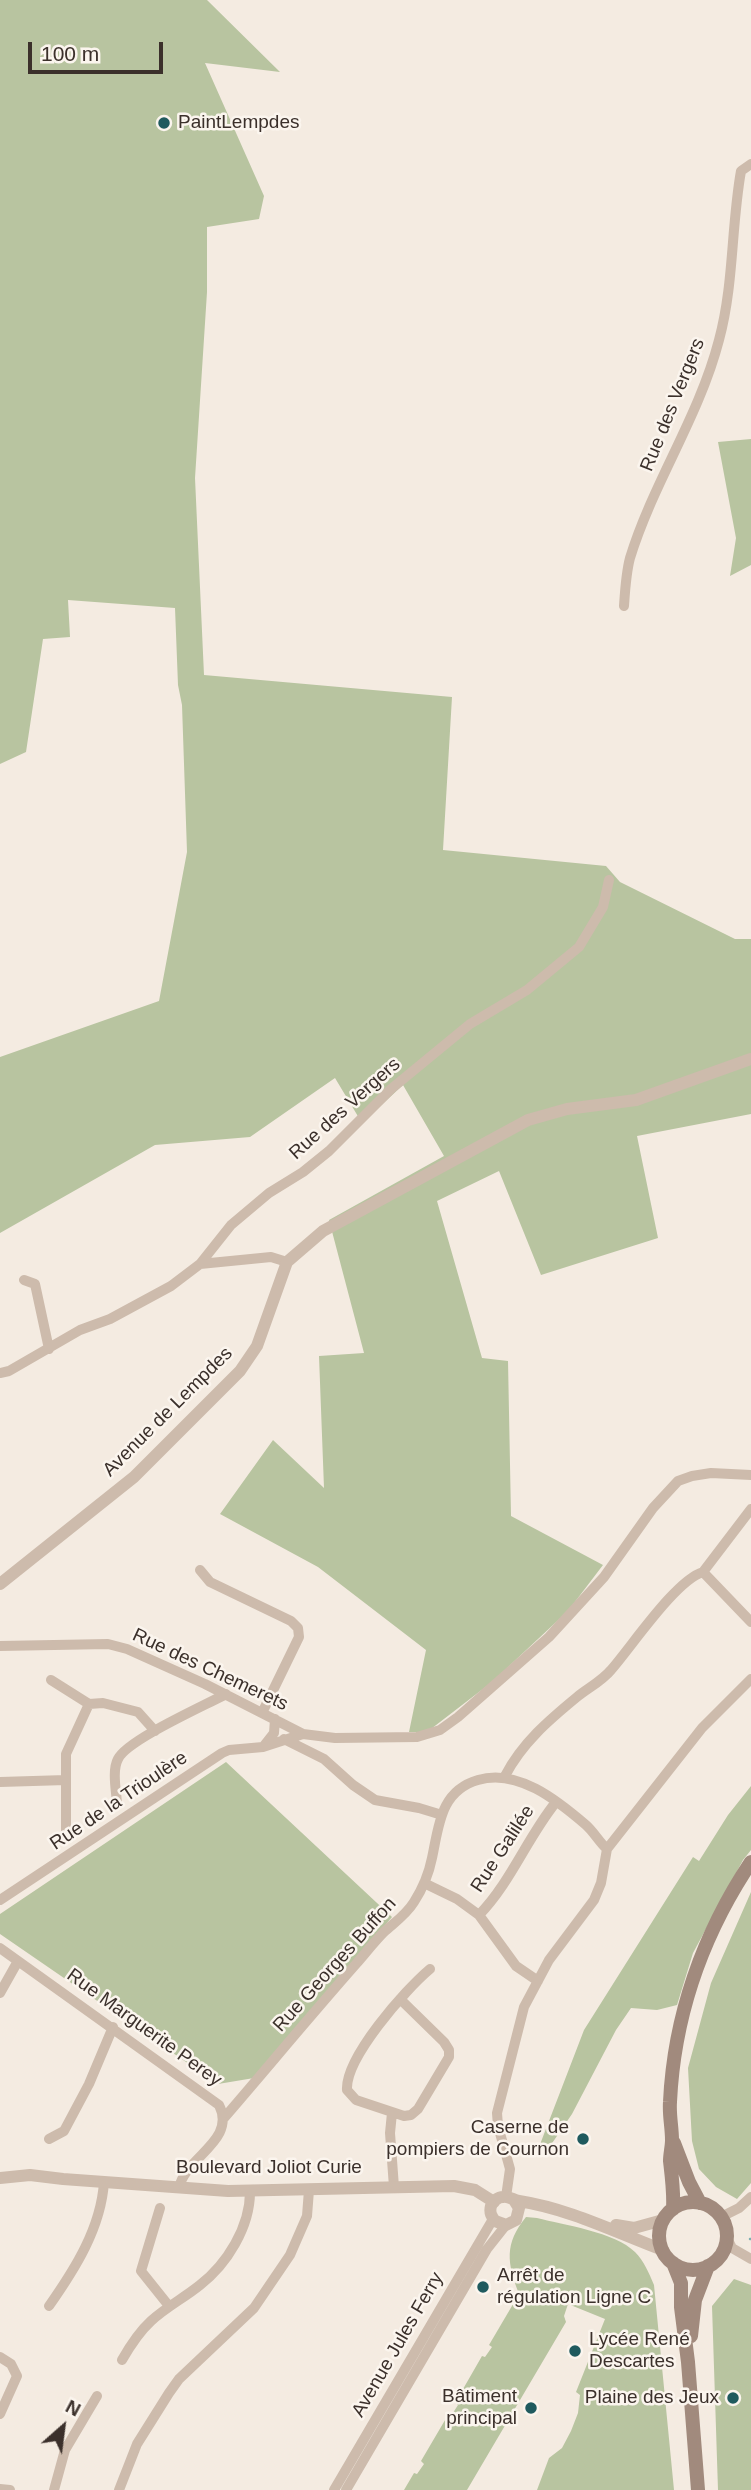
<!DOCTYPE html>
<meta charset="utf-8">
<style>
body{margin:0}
#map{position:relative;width:751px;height:2490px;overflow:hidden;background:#f4ebe1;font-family:Arial,sans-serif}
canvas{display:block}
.north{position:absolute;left:28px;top:2392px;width:70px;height:70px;-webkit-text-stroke:5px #fbf5ee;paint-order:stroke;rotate:28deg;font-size:19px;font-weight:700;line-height:28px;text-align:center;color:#3b302b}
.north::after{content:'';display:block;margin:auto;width:24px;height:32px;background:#3b302b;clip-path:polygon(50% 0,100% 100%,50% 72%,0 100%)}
.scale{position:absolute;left:28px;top:42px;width:135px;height:32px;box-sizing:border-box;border:4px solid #3b302b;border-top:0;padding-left:9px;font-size:21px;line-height:24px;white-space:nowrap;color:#3b302b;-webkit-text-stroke:5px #fbf5ee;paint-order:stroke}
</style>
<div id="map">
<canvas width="751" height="2490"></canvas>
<div class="north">N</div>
<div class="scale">100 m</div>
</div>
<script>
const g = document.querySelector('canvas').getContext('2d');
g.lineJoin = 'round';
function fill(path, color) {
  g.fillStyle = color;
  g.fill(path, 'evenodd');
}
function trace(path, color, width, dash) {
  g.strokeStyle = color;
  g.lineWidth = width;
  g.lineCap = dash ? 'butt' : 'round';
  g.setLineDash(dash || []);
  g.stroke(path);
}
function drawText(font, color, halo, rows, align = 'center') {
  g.font = font + ' Arial,sans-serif';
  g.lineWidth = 5;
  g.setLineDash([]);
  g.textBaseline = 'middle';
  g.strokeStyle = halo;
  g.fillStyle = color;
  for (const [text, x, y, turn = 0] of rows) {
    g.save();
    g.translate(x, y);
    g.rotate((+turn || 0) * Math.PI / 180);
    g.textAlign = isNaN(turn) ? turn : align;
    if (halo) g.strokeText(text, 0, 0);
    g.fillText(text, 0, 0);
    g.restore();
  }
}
fill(new Path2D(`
 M0,0H207L280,72L205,63L264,196L259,219L207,227V292L195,478L204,675L452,697L443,850L606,866L620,882L735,939H751V1114L637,1136L658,1238L541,1275L499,1171L437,1201L482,1358L508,1361L511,1516L603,1565L568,1611L492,1682L427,1732H409L426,1650L318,1567L220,1514L273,1440L324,1488L319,1356L364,1353L329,1220L444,1156L403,1085L362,1123L335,1078L250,1137L155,1145L0,1233V1057L159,1001L187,852L182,705L178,685L175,608L68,600L70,637L43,639L26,752L0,764Z
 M751,439V565L730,576L736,538L718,442Z
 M226,1762L392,1917L254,2078L218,2084L0,1934V1914Z
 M751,1786V1850L743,1860L693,1953L677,2005L657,2010L631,2008L616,2030L572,2114L544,2155L539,2147L584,2030L693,1857L699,1861L728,1815Z
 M751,1892V2183L737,2199L716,2187L699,2169L692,2141L688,2068L711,1983Z
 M526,2217L537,2218C564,2225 615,2232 635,2252C644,2261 649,2273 654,2285L674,2490H537L549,2458L562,2448L571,2431L578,2413L580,2395L576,2392L605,2319L568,2304L564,2316L566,2322L467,2490H404L414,2473L417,2474L424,2464L421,2461L448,2415L451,2416L458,2405L455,2403L482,2356L485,2357L492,2347L489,2345L519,2294C507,2263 504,2244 526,2217Z
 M734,2279L751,2285V2490H718L712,2306Z`), '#b8c4a0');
trace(new Path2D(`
 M750,2239H751`), '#7fb0b2', 2.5);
trace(new Path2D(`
 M624,606C625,591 626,573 630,558C653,483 699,417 719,340C734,285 731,227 741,171L751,164
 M200,1264L271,1257L287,1262
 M24,1280L35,1284L49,1349
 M0,1373L9,1371L80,1330L110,1319L171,1286L200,1264L231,1225L269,1193L303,1172L329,1151L391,1089L470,1024L527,990L579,947L603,907L609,880
 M200,1570L210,1582L291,1621L298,1628L299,1637L262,1713
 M703,1572L751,1509
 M0,1646L108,1644L127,1649L205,1684L303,1734L335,1738L417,1737L440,1730L458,1717L549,1637L604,1577L653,1508L678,1481L692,1476L711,1473L751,1475
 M51,1680L89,1704
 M284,1739L324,1759L353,1785L375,1800L419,1808L442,1815
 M263,1747L274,1733L275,1719
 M505,1776C522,1743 549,1720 577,1697C588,1688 602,1681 611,1670C632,1646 676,1580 703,1572L751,1622
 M0,1782L66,1780
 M117,1803C116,1790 112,1770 118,1759C127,1740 204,1706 226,1694
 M66,1838V1754L89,1704L103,1703L138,1712L155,1731
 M607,1849L702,1728L751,1679
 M424,1883L457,1899L479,1915L516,1966L538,1981
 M0,1900L222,1753L229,1750L263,1747L303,1734
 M479,1915C511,1882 527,1838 556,1802
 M0,1948L219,2105C237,2141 185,2157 179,2188
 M0,1993L18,1961
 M400,1999L444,2042L449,2050V2057L418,2109L411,2115L404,2116L356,2100L347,2090C345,2058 405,1990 430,1969
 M392,2113L390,2133L394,2187
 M224,2118C268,2067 311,2015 356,1964C365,1954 374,1942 384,1932C395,1922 406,1915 414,1902C423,1888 429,1873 432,1858C439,1826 440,1791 478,1780C517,1768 557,1800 586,1825C594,1832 599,1842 607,1849L601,1883L594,1900L549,1960L524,2007L497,2113L498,2126L510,2169L506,2197
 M49,2139L64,2131L89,2084L113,2027
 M160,2208L141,2271L169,2306
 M721,2217L739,2208L751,2197
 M727,2238L732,2248L751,2259
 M49,2306C75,2269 101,2228 104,2182
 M0,2357L11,2364L17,2376L0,2414
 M122,2360C130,2346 139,2332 151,2321C166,2307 184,2298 200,2285C227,2264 250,2227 250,2192
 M0,2489L10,2490
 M54,2490L65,2450L97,2396
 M119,2490L137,2444L169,2393L179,2379L254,2308L290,2255L307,2216L309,2190
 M334,2490L493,2219
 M346,2490L487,2249L506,2225`), '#cdbbac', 10);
trace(new Path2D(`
 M0,1584L134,1477L240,1371L257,1346L287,1262L323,1231L528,1120L567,1109L636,1100L751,1059
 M0,2178L30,2175L63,2179L228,2191L454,2186L475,2190L494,2202
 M514,2200L519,2208L516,2220L506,2225L495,2221C492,2217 489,2213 491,2206C493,2201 498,2197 503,2197C509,2196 513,2200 519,2201C570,2209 615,2232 663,2250
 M616,2225L634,2228L663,2220`), '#cdbbac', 12);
trace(new Path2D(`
 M674,2143L689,2182L700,2203
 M659 2236a34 34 0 1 1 68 0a34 34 0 1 1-68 0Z
 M673,2209C674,2192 672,2178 670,2161C670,2154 672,2147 672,2140C672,2127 669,2115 670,2102C674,2016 703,1934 751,1862
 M673,2263L681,2283V2307L688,2362L698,2490
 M691,2336L695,2300L708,2266`), '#a18a7d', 14);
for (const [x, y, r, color] of [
 [164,123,7,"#1f5a5e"],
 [583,2139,7,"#1f5a5e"],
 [483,2287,7,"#1f5a5e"],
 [575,2351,7,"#1f5a5e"],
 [733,2398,7,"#1f5a5e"],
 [531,2408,7,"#1f5a5e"]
]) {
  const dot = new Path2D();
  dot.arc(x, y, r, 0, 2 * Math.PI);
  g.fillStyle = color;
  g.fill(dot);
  trace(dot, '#fbf5ee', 2.5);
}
drawText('19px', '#3b302b', '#fbf5ee', [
 ["PaintLempdes",178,123],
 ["Caserne de",569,2128,"right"],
 ["pompiers de Cournon",569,2150,"right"],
 ["Arrêt de",497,2276],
 ["régulation Ligne C",497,2298],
 ["Lycée René",589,2340],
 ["Descartes",589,2362],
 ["Bâtiment",517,2397,"right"],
 ["principal",517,2419,"right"],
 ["Plaine des Jeux",719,2398,"right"]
], 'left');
drawText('19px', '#3b302b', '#fbf5ee', [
 ["Rue des Vergers",673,405,-68],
 ["Rue des Vergers",345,1109,-42],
 ["Avenue de Lempdes",168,1412,-45],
 ["Rue des Chemerets",210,1670,25],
 ["Rue de la Trioulère",119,1801,-34],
 ["Rue Galilée",503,1849,-57],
 ["Rue Georges Buffon",335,1965,-48],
 ["Rue Marguerite Perey",144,2028,36],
 ["Boulevard Joliot Curie",269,2168],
 ["Avenue Jules Ferry",398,2345,-60]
]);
</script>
